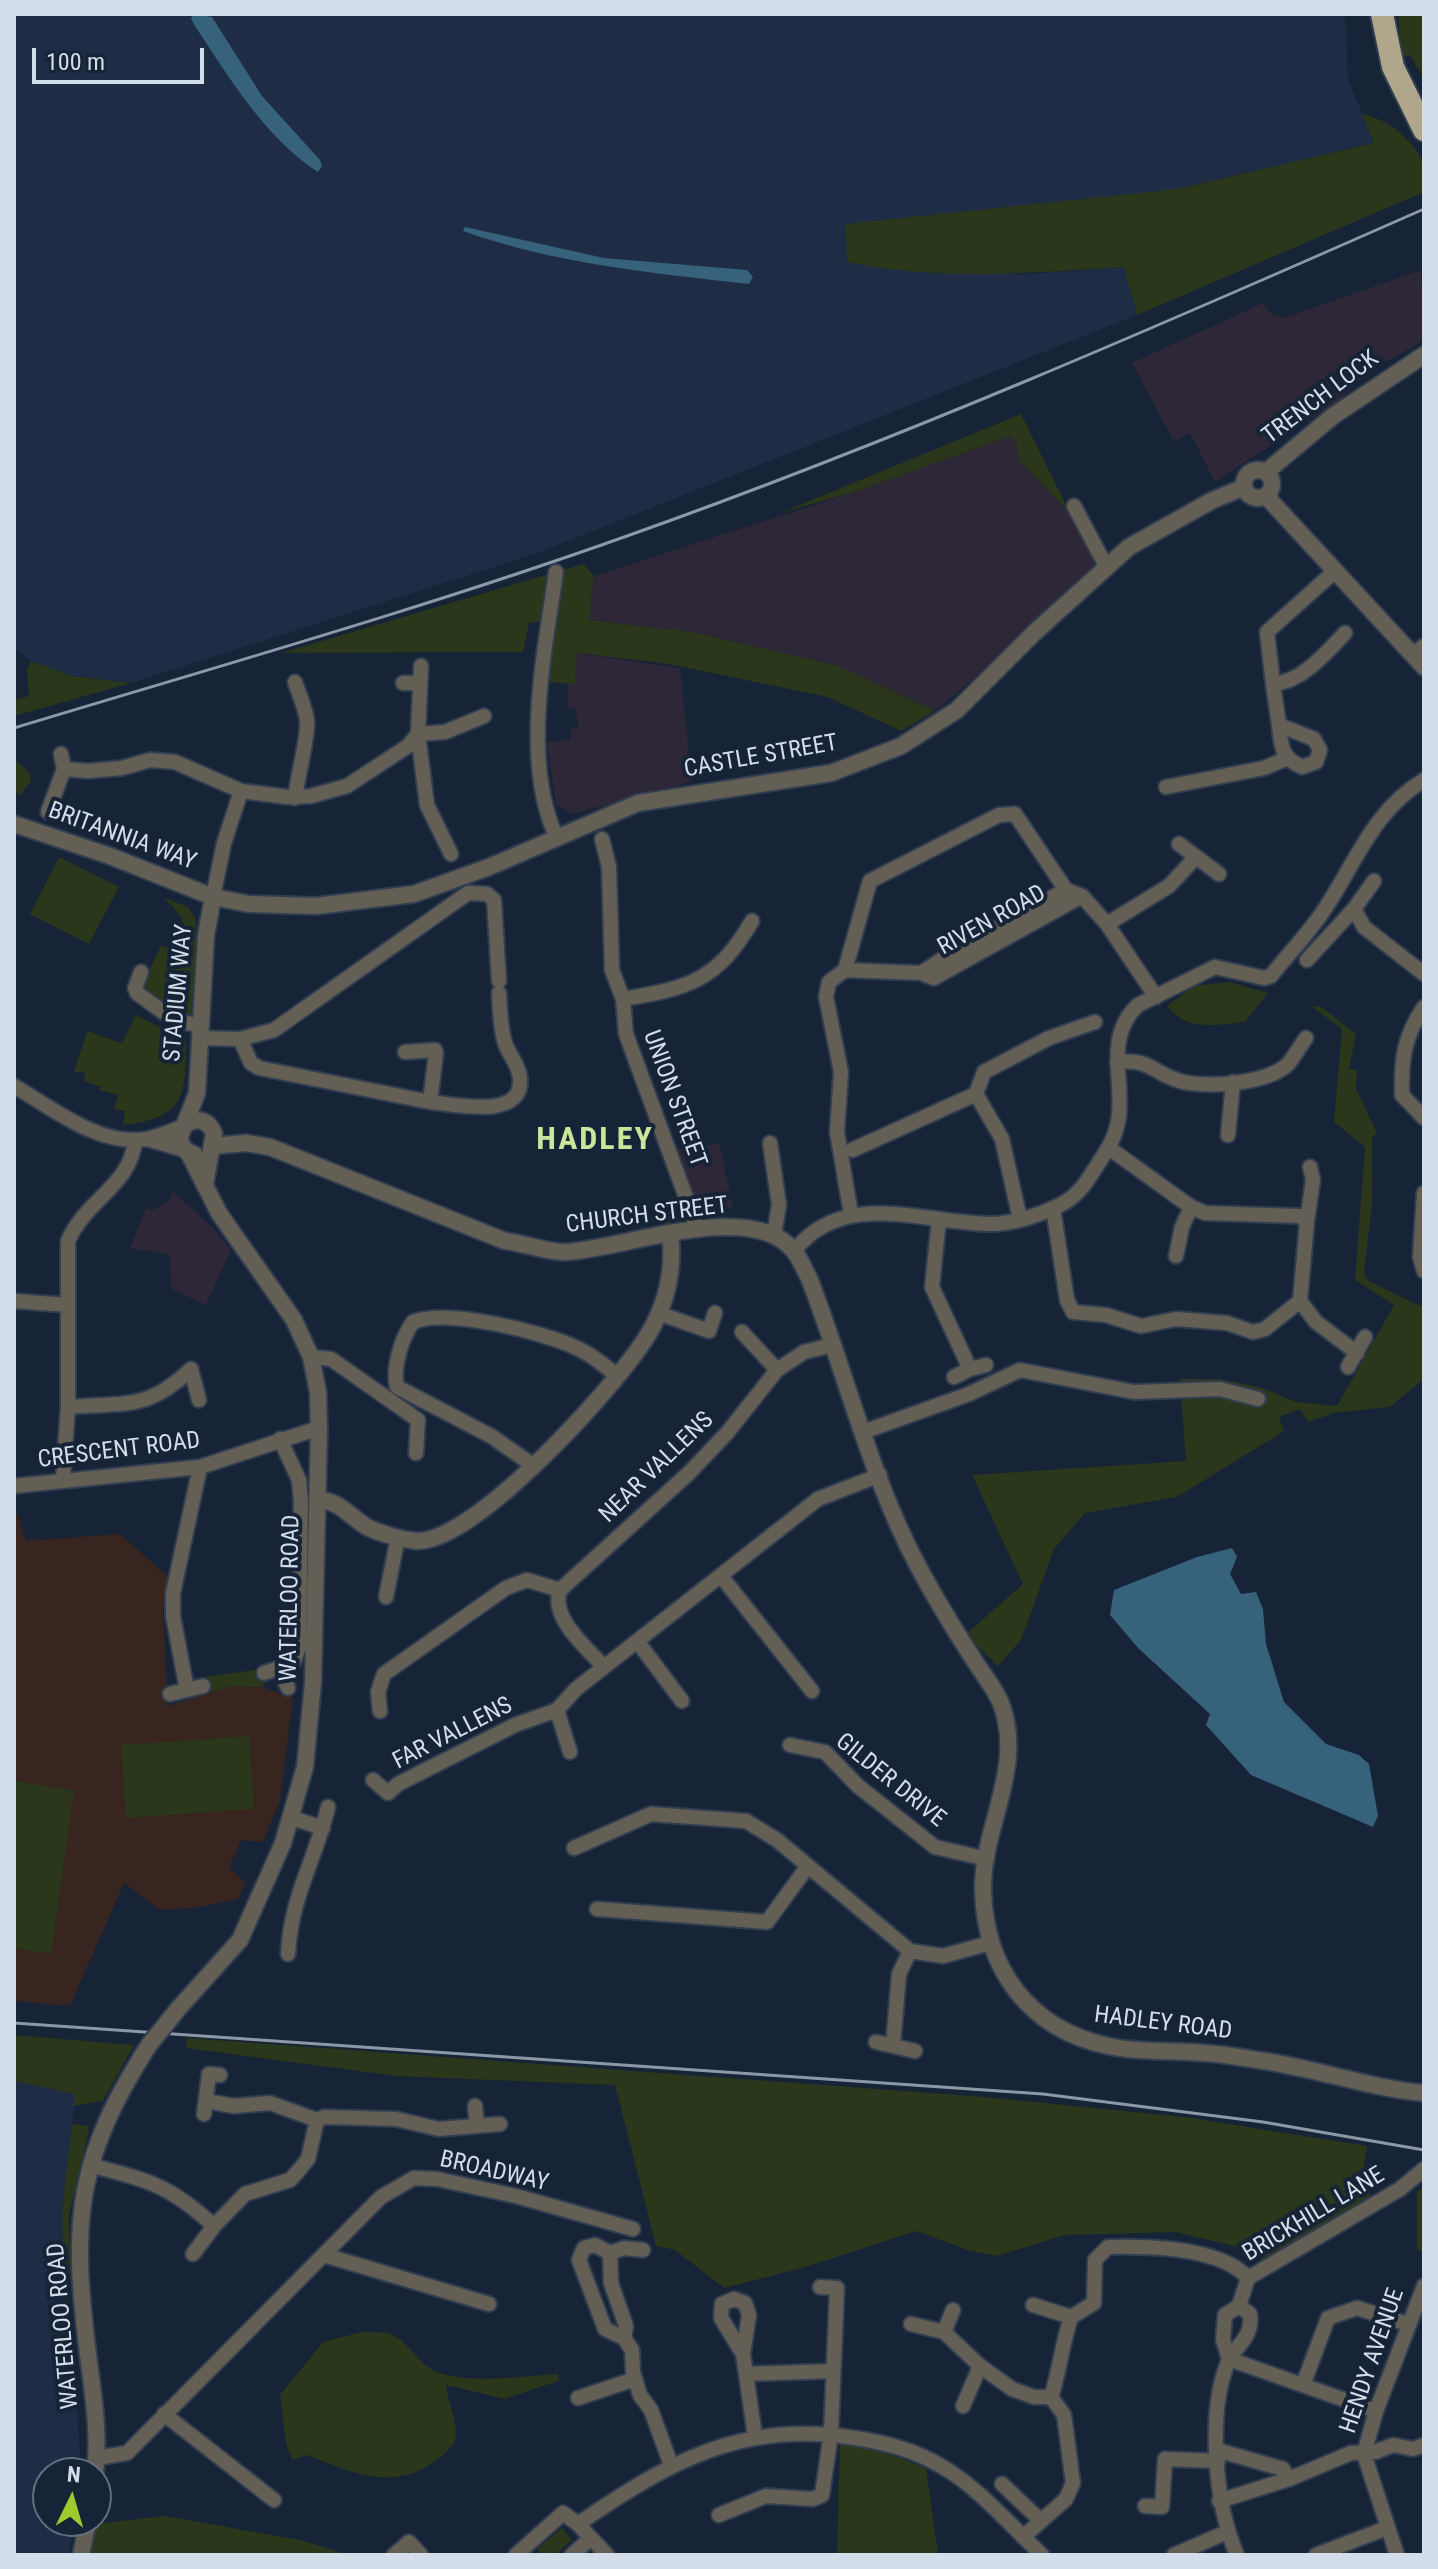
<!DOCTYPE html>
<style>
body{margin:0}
#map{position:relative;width:1438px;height:2569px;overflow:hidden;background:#172337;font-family:"Roboto Condensed",sans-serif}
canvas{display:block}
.frame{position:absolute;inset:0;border:16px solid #d4ddea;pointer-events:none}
.north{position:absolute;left:32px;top:2457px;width:80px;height:80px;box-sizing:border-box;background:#172337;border:2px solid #636d7f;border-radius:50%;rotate:5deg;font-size:22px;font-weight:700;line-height:32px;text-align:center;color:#d4ddea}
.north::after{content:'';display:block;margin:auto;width:28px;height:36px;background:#9eca2e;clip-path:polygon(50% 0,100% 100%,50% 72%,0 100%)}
.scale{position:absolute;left:32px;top:48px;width:172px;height:36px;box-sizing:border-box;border:4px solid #d4ddea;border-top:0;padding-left:10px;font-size:24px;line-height:28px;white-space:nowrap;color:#d4ddea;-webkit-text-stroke:6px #172337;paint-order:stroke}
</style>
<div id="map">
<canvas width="1438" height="2569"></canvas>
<div class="frame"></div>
<div class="north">N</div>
<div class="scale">100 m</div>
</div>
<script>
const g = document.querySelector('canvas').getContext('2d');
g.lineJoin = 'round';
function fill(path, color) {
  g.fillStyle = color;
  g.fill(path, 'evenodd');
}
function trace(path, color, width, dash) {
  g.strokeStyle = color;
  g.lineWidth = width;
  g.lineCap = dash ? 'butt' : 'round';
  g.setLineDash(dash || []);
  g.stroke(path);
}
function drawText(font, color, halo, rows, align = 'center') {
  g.font = font + ' "Roboto Condensed",sans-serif';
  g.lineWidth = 8;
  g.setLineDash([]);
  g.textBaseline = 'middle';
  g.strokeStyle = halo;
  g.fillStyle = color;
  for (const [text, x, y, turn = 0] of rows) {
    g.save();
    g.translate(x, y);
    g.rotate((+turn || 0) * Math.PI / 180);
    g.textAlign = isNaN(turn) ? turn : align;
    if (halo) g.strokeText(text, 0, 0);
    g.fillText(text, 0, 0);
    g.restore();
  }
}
fill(new Path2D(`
 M1421,270L1424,338L1418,344L1370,370L1340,400L1215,482L1190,433L1174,442L1132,363L1263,303L1272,314L1284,318Z
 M1010,436L1016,440L1020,461L1070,513L1096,564L1027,627L1004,654L935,711L839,666L693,632L588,620L594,576L861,490Z
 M576,653L680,668L692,782L572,814L556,805L547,742L570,740L571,729L578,727L576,708L568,709V684H575Z
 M719,1143L733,1206L701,1217L676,1150Z
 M172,1191L212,1227L231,1250L206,1305L171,1289L170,1255L130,1248L146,1208L153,1210L169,1200Z`), '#2d2737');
fill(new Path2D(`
 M14,14H1345L1348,79L1374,143L1177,189L1015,275L1125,267L1137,315L535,554L131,683L72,676L31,661L14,648Z
 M14,2081L76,2094L62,2210L63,2330L75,2363L81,2473H48V2521H76L68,2555H14Z`), '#1e2d45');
fill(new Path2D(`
 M14,1505L26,1541L120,1534L167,1576L163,1610L168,1706L232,1686H260L293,1698L280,1800L263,1842L241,1840L229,1868L245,1882L238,1899L200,1907L160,1910L124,1883L70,2006L14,2001Z`), '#382520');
fill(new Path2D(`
 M1398,14H1424V79L1410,55L1402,58Z
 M1362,114C1387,119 1416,140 1424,166C1426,173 1424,185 1424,192L1137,315L1124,267C1032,273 938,281 847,262L845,224L1177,189L1374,143Z
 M1021,414L1070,513L1020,461L1016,441L1010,436L861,490L780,513Z
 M583,564L594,576L589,620L693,632L839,666L935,711L901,731L828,697L669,664L577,653L575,684L547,682L553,620L529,623L523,652L281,653Z
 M31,661L72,676L131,683L14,716V700L29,696L27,670Z
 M14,759L29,772L31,781L20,796L14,788Z
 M59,857L119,887L89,944L30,914Z
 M163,897L188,907L196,920L194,1010L190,1017L181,1018L144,991L143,983L161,946L188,953C190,928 181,914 163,897Z
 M1229,982L1268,993L1245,1022C1216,1025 1187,1032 1167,1006L1194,986Z
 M1320,1006L1356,1034L1349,1069L1357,1070L1356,1089L1377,1133L1372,1138V1204L1364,1272L1367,1280L1420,1306L1424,1300V1379L1390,1407L1334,1413L1308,1422L1300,1409L1279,1417L1284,1431L1177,1497L1085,1513L1054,1549L1021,1640L998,1666L965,1635L1023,1584L972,1475L1186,1461L1180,1379H1219L1260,1387L1296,1402L1337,1406L1394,1305L1355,1280L1365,1147L1334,1122L1342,1029L1312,1007Z
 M136,1015L186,1040C186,1096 185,1118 123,1125L125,1111L114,1109L118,1095L99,1090L101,1087L84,1081L85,1073L74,1072L87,1031L122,1043Z
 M672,1196L676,1198L682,1219L674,1225L657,1228Z
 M262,1669L264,1687L232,1686L206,1694L203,1677Z
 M249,1736L254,1809L126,1818L121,1745Z
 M14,1781L74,1790L51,1954L14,1948Z
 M14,2035L134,2045L103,2101L74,2106L75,2094L14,2081Z
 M187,2038L985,2097L1185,2117L1367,2146L1364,2164L1371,2200L1265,2260L1242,2248L1176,2232L1065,2235L997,2256L967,2250L917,2231L802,2268L724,2288L675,2250L656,2246L615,2085L396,2076L186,2048Z
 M72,2124L88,2126L89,2131L69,2215L70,2297L63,2303L62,2210Z
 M1424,2186V2252L1417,2249V2192Z
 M362,2332C370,2332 379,2332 387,2333C408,2338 418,2367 440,2373C477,2384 521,2376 558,2374V2381L505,2399L446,2385C448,2400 456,2419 456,2434C455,2448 444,2454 434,2462C391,2492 351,2472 307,2455L292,2460L286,2443L280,2395L323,2342Z
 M840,2443L876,2449L926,2468L938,2555H837Z
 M164,2516L301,2540L348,2555H91L95,2524Z
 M562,2528L572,2540L555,2555H542L537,2549Z`), '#2a371b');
fill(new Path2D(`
 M193,14L212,17L262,96L320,160L322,166L318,172C266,139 228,76 195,26L191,19Z
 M465,227L604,258L747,270L753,277L749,284C652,273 556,264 463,231Z
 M1232,1548L1237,1557L1230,1574L1241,1594L1256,1592L1263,1609L1266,1644L1284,1702L1326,1744L1359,1755L1369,1764L1378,1816L1373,1827L1251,1775L1206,1725L1210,1714L1138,1648L1110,1615L1114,1590L1197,1557Z`), '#37627b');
const minor = new Path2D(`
 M1074,506L1107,568
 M1335,571L1267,632L1273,684C1302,682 1326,653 1345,633
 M556,572C545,651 521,760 556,836
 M1413,655L1424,646
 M295,682C299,694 305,707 307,720C309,734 297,779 295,798
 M403,683H420
 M1273,684L1279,725L1314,739L1320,750L1316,762L1302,767C1281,758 1281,745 1279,725
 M64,769L88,771L122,768L150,760L175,762L241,791L288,797L311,796L347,786L408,746L418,734L421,666
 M1166,787L1264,768L1288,758
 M48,812L64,769L61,754
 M602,839L609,867L612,970L623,999L626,1034L698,1230
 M1179,844L1219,874
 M451,854L427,805L418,734L445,732L484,716
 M1374,881L1354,909L1364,927L1424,974
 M213,897L224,843L241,791
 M1107,924L1169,886L1196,857
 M1307,960L1354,909
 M845,970L921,973L958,949L1066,890
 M141,972L135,988L137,993L174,1020L201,1026
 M921,973L934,978L1082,896
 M623,999C689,988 717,981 752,921
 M1424,1007C1404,1036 1401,1060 1402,1095L1424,1118
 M200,1038L240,1039L274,1030L468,893L487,894L494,900L499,981
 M240,1039L251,1063L259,1068L430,1102
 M405,1052L435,1050L436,1053L430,1102C454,1104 524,1121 520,1078C519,1065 509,1055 505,1043C500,1027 500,1009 499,993
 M1117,1062C1148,1059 1149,1069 1174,1079C1200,1090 1268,1084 1288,1064C1295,1056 1300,1046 1306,1038
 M14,1086C52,1108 100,1147 146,1139C158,1137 171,1131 182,1127
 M1228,1135L1233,1082
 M147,1139L185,1150
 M770,1143L779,1205L774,1235
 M1109,1148L1191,1207L1205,1213L1299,1216L1307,1221L1300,1301L1316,1322L1357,1353
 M852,1150L976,1094
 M1424,1193L1420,1257L1424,1271
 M1053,1208L1067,1300L1073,1312L1106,1315L1141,1326L1176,1319L1227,1323L1253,1332L1265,1329L1300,1301
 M851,1214L837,1132L841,1072L826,997L829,982L845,970L870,881L999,815L1015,814L1066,890L1082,896L1107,924L1156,997
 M939,1219L932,1287L970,1369L986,1365
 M1020,1219L1002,1139L976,1094L984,1072L1049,1038L1095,1022
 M1307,1221L1313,1180L1310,1167
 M794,1251C844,1188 923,1223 990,1224C1013,1224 1040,1215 1060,1205C1076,1197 1085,1185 1094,1170C1106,1152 1117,1137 1119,1115C1123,1076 1105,1036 1138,1005L1215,967L1264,978L1271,976C1289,953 1311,931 1326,907C1357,860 1374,810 1424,780
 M1176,1256L1182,1227L1191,1207
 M14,1301L68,1305
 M658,1313L709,1331L715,1313
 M742,1332L777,1370
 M311,1357L331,1359L418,1420L416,1453
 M1348,1367L1365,1337
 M954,1377L970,1369
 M68,1407C126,1402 147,1411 191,1369L199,1400
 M863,1432L969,1394L1020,1370L1134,1392L1220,1389L1258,1399
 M534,1466L491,1436L397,1387C392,1368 402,1337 413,1322C447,1308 543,1332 577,1348C592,1355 604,1365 617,1376
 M63,1479L68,1407V1241C86,1199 131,1186 135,1140
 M14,1486L200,1467L319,1428
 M721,1576L812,1691
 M386,1597L398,1537
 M637,1641L682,1701
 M604,1667C587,1648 550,1618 560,1590L689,1473L727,1433L777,1370L804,1352L833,1345
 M280,1671L288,1688
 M264,1673L293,1663L299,1648L301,1501L299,1480L280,1439
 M187,1690L173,1616V1593L200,1467
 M170,1694L203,1686
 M557,1710L570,1752
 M380,1711L378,1692L384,1674L506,1588L527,1580L560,1590
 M790,1745L825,1752L858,1786L935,1847L987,1859
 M373,1780L388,1793L398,1784L515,1725L557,1710L576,1689L818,1499L880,1475
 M292,1818L323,1828
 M574,1848L651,1814L746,1821L777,1840L910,1951L943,1956L990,1943
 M597,1909L767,1922L808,1866
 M288,1954C291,1896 315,1861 328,1807
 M876,2042L915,2051
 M893,2045L899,1974L910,1951
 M206,2101L234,2106L270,2103L317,2120
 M475,2106L477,2125
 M204,2114L209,2074L220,2075
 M90,2165C149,2181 168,2184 214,2226L245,2194L290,2180L300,2169L308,2159L317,2120L324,2117L396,2119L439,2129L500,2124
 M610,2253L624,2248L643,2250
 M193,2254L214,2226
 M324,2255L489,2304
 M1033,2305L1071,2317
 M1239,2306L1248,2278L1400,2189L1424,2169
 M911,2324L944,2332L980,2366L1012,2389L1034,2397H1051L1064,2415L1073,2483L1066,2499L1023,2537
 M944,2332L953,2310
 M624,2338L626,2326L611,2283L610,2253L595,2245L584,2248L579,2260L605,2329L624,2338L632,2350L633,2372L640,2395L651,2410L671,2465
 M743,2354L721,2318L722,2304L734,2299L745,2303L749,2315L743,2354L755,2436
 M1229,2359L1223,2340L1225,2315L1239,2306L1250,2314C1253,2339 1236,2344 1228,2362C1207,2413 1215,2505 1237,2555
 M1229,2359L1376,2411
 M746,2374L833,2371
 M1303,2385L1328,2318L1357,2308L1408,2324
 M1051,2397C1060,2370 1062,2344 1071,2317L1094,2303L1095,2260L1108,2247C1146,2246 1220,2247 1248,2278
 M578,2398L635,2379
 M963,2406L980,2366
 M164,2414L274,2500
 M1217,2450L1283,2469L1289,2479
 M1364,2454L1376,2411L1424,2286
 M1364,2454L1397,2555
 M97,2458L127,2453L381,2197L414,2178L437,2179L516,2196L633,2229
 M1002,2484L1041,2521
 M1219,2501L1289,2479L1351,2453L1375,2452L1393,2445L1413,2449L1424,2445
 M1145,2506L1162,2507L1165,2459L1218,2461
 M719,2515L766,2496L813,2499L822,2495L831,2433L837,2288L820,2287
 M591,2538L607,2555
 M394,2555L409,2542L421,2555
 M516,2555L563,2513L578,2524
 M572,2555L591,2538L578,2524C667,2463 743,2419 855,2438C883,2442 916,2451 941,2466C978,2487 1011,2526 1042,2555
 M1174,2555L1227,2532
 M1316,2555L1387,2528`);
const tertiary = new Path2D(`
 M1244 484a14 14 0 1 1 28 0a14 14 0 1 1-28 0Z
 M1266,472L1333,416L1424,355
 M1266,496L1424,667
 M14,824L110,856L213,897L249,904L316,906L414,894L489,867L638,803L831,773L901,746L957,710L1034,633L1129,547L1211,501L1244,487
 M186,1124C198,1117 208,1120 214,1133L205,1185
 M212,1146L246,1143L270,1147L505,1241C524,1243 549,1253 566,1252C624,1249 751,1198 794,1251C800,1258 804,1269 809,1278C846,1373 870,1476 918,1566C935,1598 954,1629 974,1660C983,1675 996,1689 1002,1706C1024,1770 982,1827 983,1890C985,1969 1029,2029 1108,2046C1139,2053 1172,2050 1204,2053C1224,2054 1244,2058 1264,2061C1318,2069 1369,2088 1424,2093
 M195,1155L185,1150L179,1139L197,1093L206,935L213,897
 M317,1500C341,1500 350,1518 369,1528C382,1534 403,1540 417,1541C475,1542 614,1388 646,1338C666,1307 675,1270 670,1233
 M178,2009L240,1940L283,1843L305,1767L313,1683L319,1428L318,1392L311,1357L294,1320L219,1213L188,1152
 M95,2473C100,2430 92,2389 87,2346C71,2217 78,2156 149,2045
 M81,2555L88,2521`);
const trunk = new Path2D(`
 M1382,14L1393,67L1424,130`);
trace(minor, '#313d50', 18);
trace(tertiary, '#313d50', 20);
trace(trunk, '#313d50', 26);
trace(minor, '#635f54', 14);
trace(tertiary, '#635f54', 16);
trace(trunk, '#b0a68c', 22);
trace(new Path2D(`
 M14,728C219,666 425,608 627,536C898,440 1161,325 1424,209
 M14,2023L1043,2094L1263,2122L1424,2150`), '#8d98a7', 3);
const tertiaryBridge = new Path2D(`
 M149,2045L178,2009`);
trace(tertiaryBridge, '#313d50', 20, []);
trace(tertiaryBridge, '#635f54', 16);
drawText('24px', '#d4ddea', '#172337', [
 ["TRENCH LOCK",1321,398,-37],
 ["CASTLE STREET",761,757,-10],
 ["BRITANNIA WAY",122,837,20],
 ["RIVEN ROAD",992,921,-29],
 ["STADIUM WAY",179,993,-85],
 ["UNION STREET",674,1099,70],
 ["CHURCH STREET",647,1216,-7],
 ["CRESCENT ROAD",119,1451,-7],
 ["NEAR VALLENS",657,1468,-44],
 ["WATERLOO ROAD",291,1598,-89],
 ["FAR VALLENS",453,1734,-27],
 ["GILDER DRIVE",890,1781,39],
 ["HADLEY ROAD",1163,2024,7],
 ["BROADWAY",494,2172,13],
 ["BRICKHILL LANE",1314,2215,-31],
 ["WATERLOO ROAD",64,2326,-95],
 ["HENDY AVENUE",1373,2361,-71]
]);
g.letterSpacing = '2px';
drawText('bold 32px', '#cbe69c', '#172337', [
 ["HADLEY",595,1141]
]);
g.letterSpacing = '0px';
</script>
